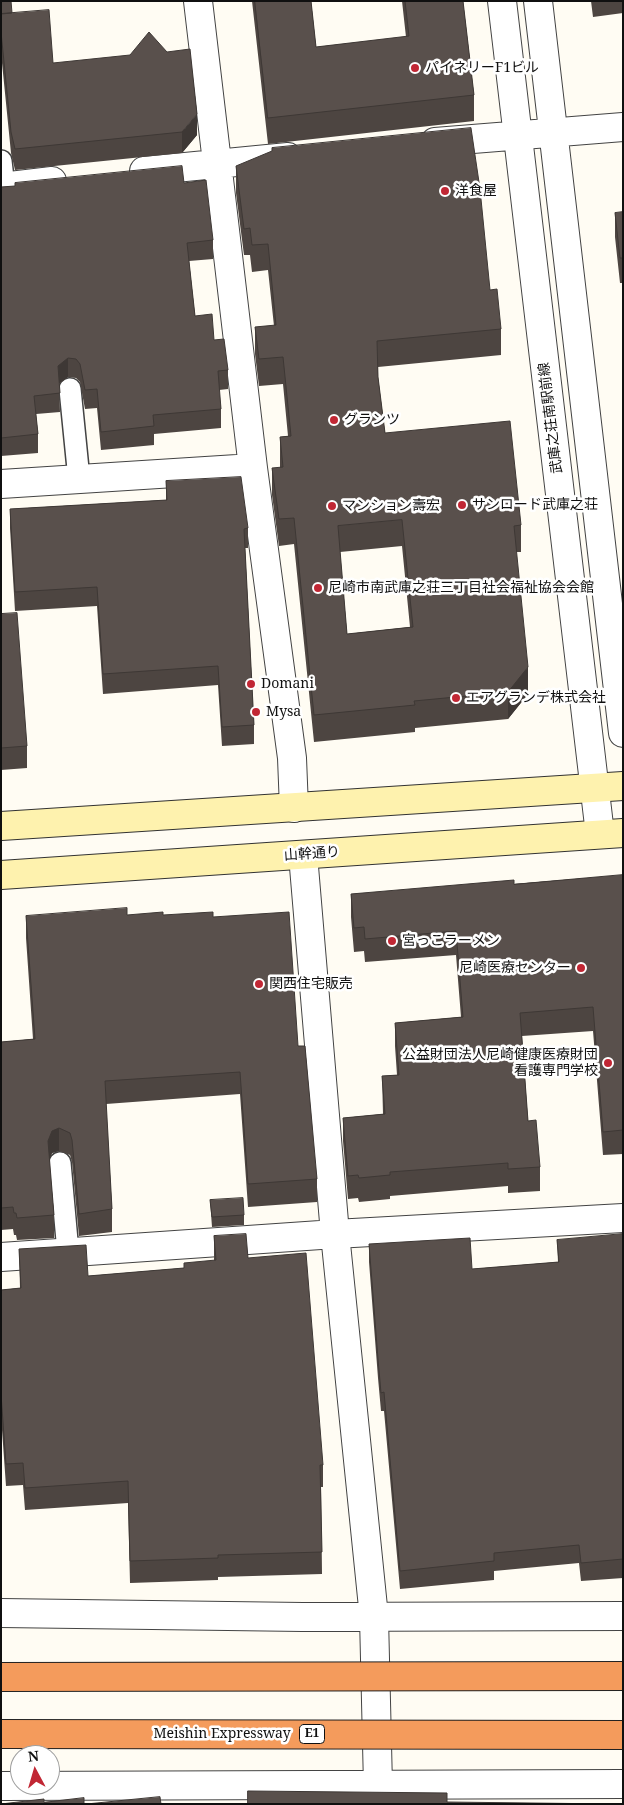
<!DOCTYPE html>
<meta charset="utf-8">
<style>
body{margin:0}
#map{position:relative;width:624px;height:1805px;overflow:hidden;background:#fffcf3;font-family:"Noto Serif",serif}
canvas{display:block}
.frame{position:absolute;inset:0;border:2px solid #101010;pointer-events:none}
.north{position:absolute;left:10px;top:1745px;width:50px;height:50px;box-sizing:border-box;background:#fff;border:1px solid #9f9f9f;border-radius:50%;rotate:354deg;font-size:14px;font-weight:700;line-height:20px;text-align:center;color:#101010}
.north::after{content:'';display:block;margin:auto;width:18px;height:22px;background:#c12734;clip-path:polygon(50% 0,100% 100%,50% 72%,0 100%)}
</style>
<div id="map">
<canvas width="624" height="1805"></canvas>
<div class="frame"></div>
<div class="north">N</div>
</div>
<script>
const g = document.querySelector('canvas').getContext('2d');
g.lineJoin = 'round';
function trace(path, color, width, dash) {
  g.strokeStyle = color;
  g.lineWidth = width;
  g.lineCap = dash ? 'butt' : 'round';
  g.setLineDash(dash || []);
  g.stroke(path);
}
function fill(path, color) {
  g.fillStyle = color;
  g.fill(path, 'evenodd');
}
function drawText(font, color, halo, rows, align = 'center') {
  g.font = font + ' "Noto Serif","Noto Sans JP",serif';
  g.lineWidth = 5;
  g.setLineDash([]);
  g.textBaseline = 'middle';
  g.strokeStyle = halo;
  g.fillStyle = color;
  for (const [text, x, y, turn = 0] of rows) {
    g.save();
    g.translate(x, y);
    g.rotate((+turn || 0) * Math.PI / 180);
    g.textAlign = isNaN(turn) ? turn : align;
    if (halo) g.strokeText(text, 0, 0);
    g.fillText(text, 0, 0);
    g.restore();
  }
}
const lane = new Path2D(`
 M1,161L4,187
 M70,389L79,479
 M60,1163L68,1252`);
const street = new Path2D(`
 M198,1L253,468L292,758L294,808
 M502,1L600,834
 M538,1L623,733
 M435,142L623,127
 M144,171L288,157
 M1,187L52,181
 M1,484L253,468
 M303,855L335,1234L374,1617L378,1786
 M1,1257L335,1234L623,1218
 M1,1613L303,1617L623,1616
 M1,1786L623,1784`);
const secondary = new Path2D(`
 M1,826L623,786
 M1,875L623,833`);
trace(lane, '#434343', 24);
trace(street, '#434343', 30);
trace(secondary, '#323232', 30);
trace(lane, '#fff', 21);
trace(street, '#fff', 28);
trace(secondary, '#fef2ae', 28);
const highwayBridge = new Path2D(`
 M1,1677L623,1676
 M1,1734L623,1735`);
trace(highwayBridge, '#212121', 30, []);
trace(highwayBridge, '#f49b5c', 28);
fill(new Path2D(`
 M1,1L53,63L197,135L182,153L15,170L11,153L1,53Z
 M252,1H311L316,47L406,37L402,1H463L474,95V121L268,144Z
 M591,1H623V13L593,17Z
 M236,166L490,290L501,329V355L378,367V377L385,433L521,525V552H516L528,694L508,719L415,728V732L314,742L294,544L279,546L272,495V468H280V437L288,436L283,384L259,386L255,354V327L274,326L268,270L252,272L250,255H244L236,193ZM402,546L410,627L347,634L340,552Z
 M184,183L213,240V259L189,261L195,316L214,340L228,370V389L219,390L221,409V428L154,434V445L101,450L97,408L85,409L80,382L76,378L68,377L59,384L60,412L36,414L38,434V453L1,456V187Z
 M623,212V283H620L615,237V213Z
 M166,481L248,528V548H245L254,725V744L222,746L218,685L103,694L97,606L15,611L10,528V509L166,500Z
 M1,614L27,746V768L1,770Z
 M623,875V1154L603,1155L593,1031L522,1036L528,1121L540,1167V1191L508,1193V1186L390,1196V1199L359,1202L358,1198L348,1199L343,1141V1118L383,1114L382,1076L397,1075L395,1046V1023L461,1017L456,955L365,962L364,951L354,952L351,917V894L514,884Z
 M127,915H163L213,917L298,1046L317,1179V1202L248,1207L240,1094L106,1104L112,1209V1232L79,1236L72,1162L70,1155L59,1151L52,1153L49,1160L54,1215V1238L17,1240L16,1235H14L13,1229L1,1230V1042L33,1039L26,938V916Z
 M210,1200L244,1215V1225L212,1227Z
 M623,1234V1578L581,1581L579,1563L494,1571V1580L400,1589L384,1411H381L378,1378L369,1262V1244L472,1269L558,1262L557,1240Z
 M214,1236L248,1258L323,1465V1487H321L322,1574L218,1577V1580L130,1583L128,1503L25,1510L23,1485L6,1486L1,1416V1290L20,1288L19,1249L88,1276L184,1268L214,1261Z`), '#4d4541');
fill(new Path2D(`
 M197,114V135L182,153V132Z
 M68,358V377L58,384V366Z
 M528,667V694L508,719V692Z
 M59,1128V1151L52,1153L48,1164V1141L52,1131Z`), '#3e3835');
const building = new Path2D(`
 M1,1H11L12,13L1,14Z
 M255,1H311L316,47L409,36L405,1H463L474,95L268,118Z
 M49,10L53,63L130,55L149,32L167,52L190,49L197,114L182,132L15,149L11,132L1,32V14Z
 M471,128L480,189L490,290L497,289L501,329L377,341L378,377L385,433L510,421L521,525L514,526L528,667L508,692L414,701L415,705L314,715L294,518L279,519L272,468L283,467L280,437L291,436L283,357L259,359L255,327L276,325L268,244L252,245L250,228L244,229L236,166L272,151V148ZM402,520L413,627L347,634L338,526Z
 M182,166L184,183L206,180L213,240L187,243L195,316L212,314L214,340L224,339L228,370L218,371L221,409L153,415L154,426L101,432L97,389L85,390L80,364L76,359L68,358L58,366L60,393L34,396L38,434L1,438V187L15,186V183Z
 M623,212V258H620L615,213Z
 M241,477L248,528L244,529L254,725L222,727L218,666L103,674L97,587L15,592L10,509L167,500L166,481Z
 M17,613L27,746L1,748V614Z
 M623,875V1130L603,1132L593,1007L520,1013L528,1121L536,1120L540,1167L508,1169V1163L390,1172V1175L359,1178L358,1175L348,1176L343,1118L385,1114L382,1076L399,1075L395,1023L463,1017L456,931L365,939L364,927L354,928L351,894L514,880V884Z
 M127,908V915L163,912V915L213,912V917L289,912L298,1046H305L317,1179L248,1184L240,1072L105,1081L112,1209L79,1214L72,1140L70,1133L59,1128L52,1131L48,1141L54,1215L17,1218L16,1213H14L13,1207L1,1208V1042L35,1039L26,916Z
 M243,1198L244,1215L212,1217L210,1200Z
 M246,1234L248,1258L306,1253L323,1465H320L322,1552L218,1555V1558L130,1561L128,1481L25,1488L23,1463L6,1464L1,1394V1290L21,1288L19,1249L86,1245L88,1276L184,1268V1263L216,1260L214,1236Z
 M623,1234V1559L581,1563L579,1545L494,1553V1561L400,1571L384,1392L381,1393L378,1359L369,1244L470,1238L472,1269L559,1262L557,1240Z
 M248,1791L447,1793V1802L614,1804H248Z
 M160,1797L161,1804H87Z
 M84,1798V1804H1L44,1799V1802Z`);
fill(building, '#59504c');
trace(building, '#3e3835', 1);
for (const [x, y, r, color] of [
 [415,68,5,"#c12734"],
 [445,191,5,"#c12734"],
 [334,420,5,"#c12734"],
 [462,505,5,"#c12734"],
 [332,506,5,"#c12734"],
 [318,588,5,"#c12734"],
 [251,684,5,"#c12734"],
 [456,698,5,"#c12734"],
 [256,712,5,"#c12734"],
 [392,941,5,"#c12734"],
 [581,968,5,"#c12734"],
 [259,984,5,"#c12734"],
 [608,1063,5,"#c12734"]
]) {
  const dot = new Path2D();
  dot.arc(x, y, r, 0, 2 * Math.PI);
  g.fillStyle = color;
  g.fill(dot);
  trace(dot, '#fff', 2);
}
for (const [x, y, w] of [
 [312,1734,25]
]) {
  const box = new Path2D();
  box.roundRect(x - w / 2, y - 9.5, w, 19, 4);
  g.fillStyle = '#fff';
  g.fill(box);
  trace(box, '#101010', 1);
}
drawText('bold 12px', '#101010', null, [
 ["E1",312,1734]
]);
drawText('14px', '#101010', '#fff', [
 ["パイネリーF1ビル",425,68],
 ["洋食屋",455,191],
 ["グランツ",344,420],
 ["サンロード武庫之荘",472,505],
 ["マンション壽宏",342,506],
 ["尼崎市南武庫之荘三丁目社会福祉協会会館",328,588],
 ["Domani",261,684],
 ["エアグランデ株式会社",466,698],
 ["Mysa",266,712],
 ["宮っこラーメン",402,941],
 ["尼崎医療センター",571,968,"right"],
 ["関西住宅販売",269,984],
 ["公益財団法人尼崎健康医療財団",598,1055,"right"],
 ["看護専門学校",598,1071,"right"]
], 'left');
drawText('14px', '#101010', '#fff', [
 ["武庫之荘南駅前線",551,418,-97],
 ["山幹通り",312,854,-4],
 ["Meishin Expressway",222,1734]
]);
</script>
